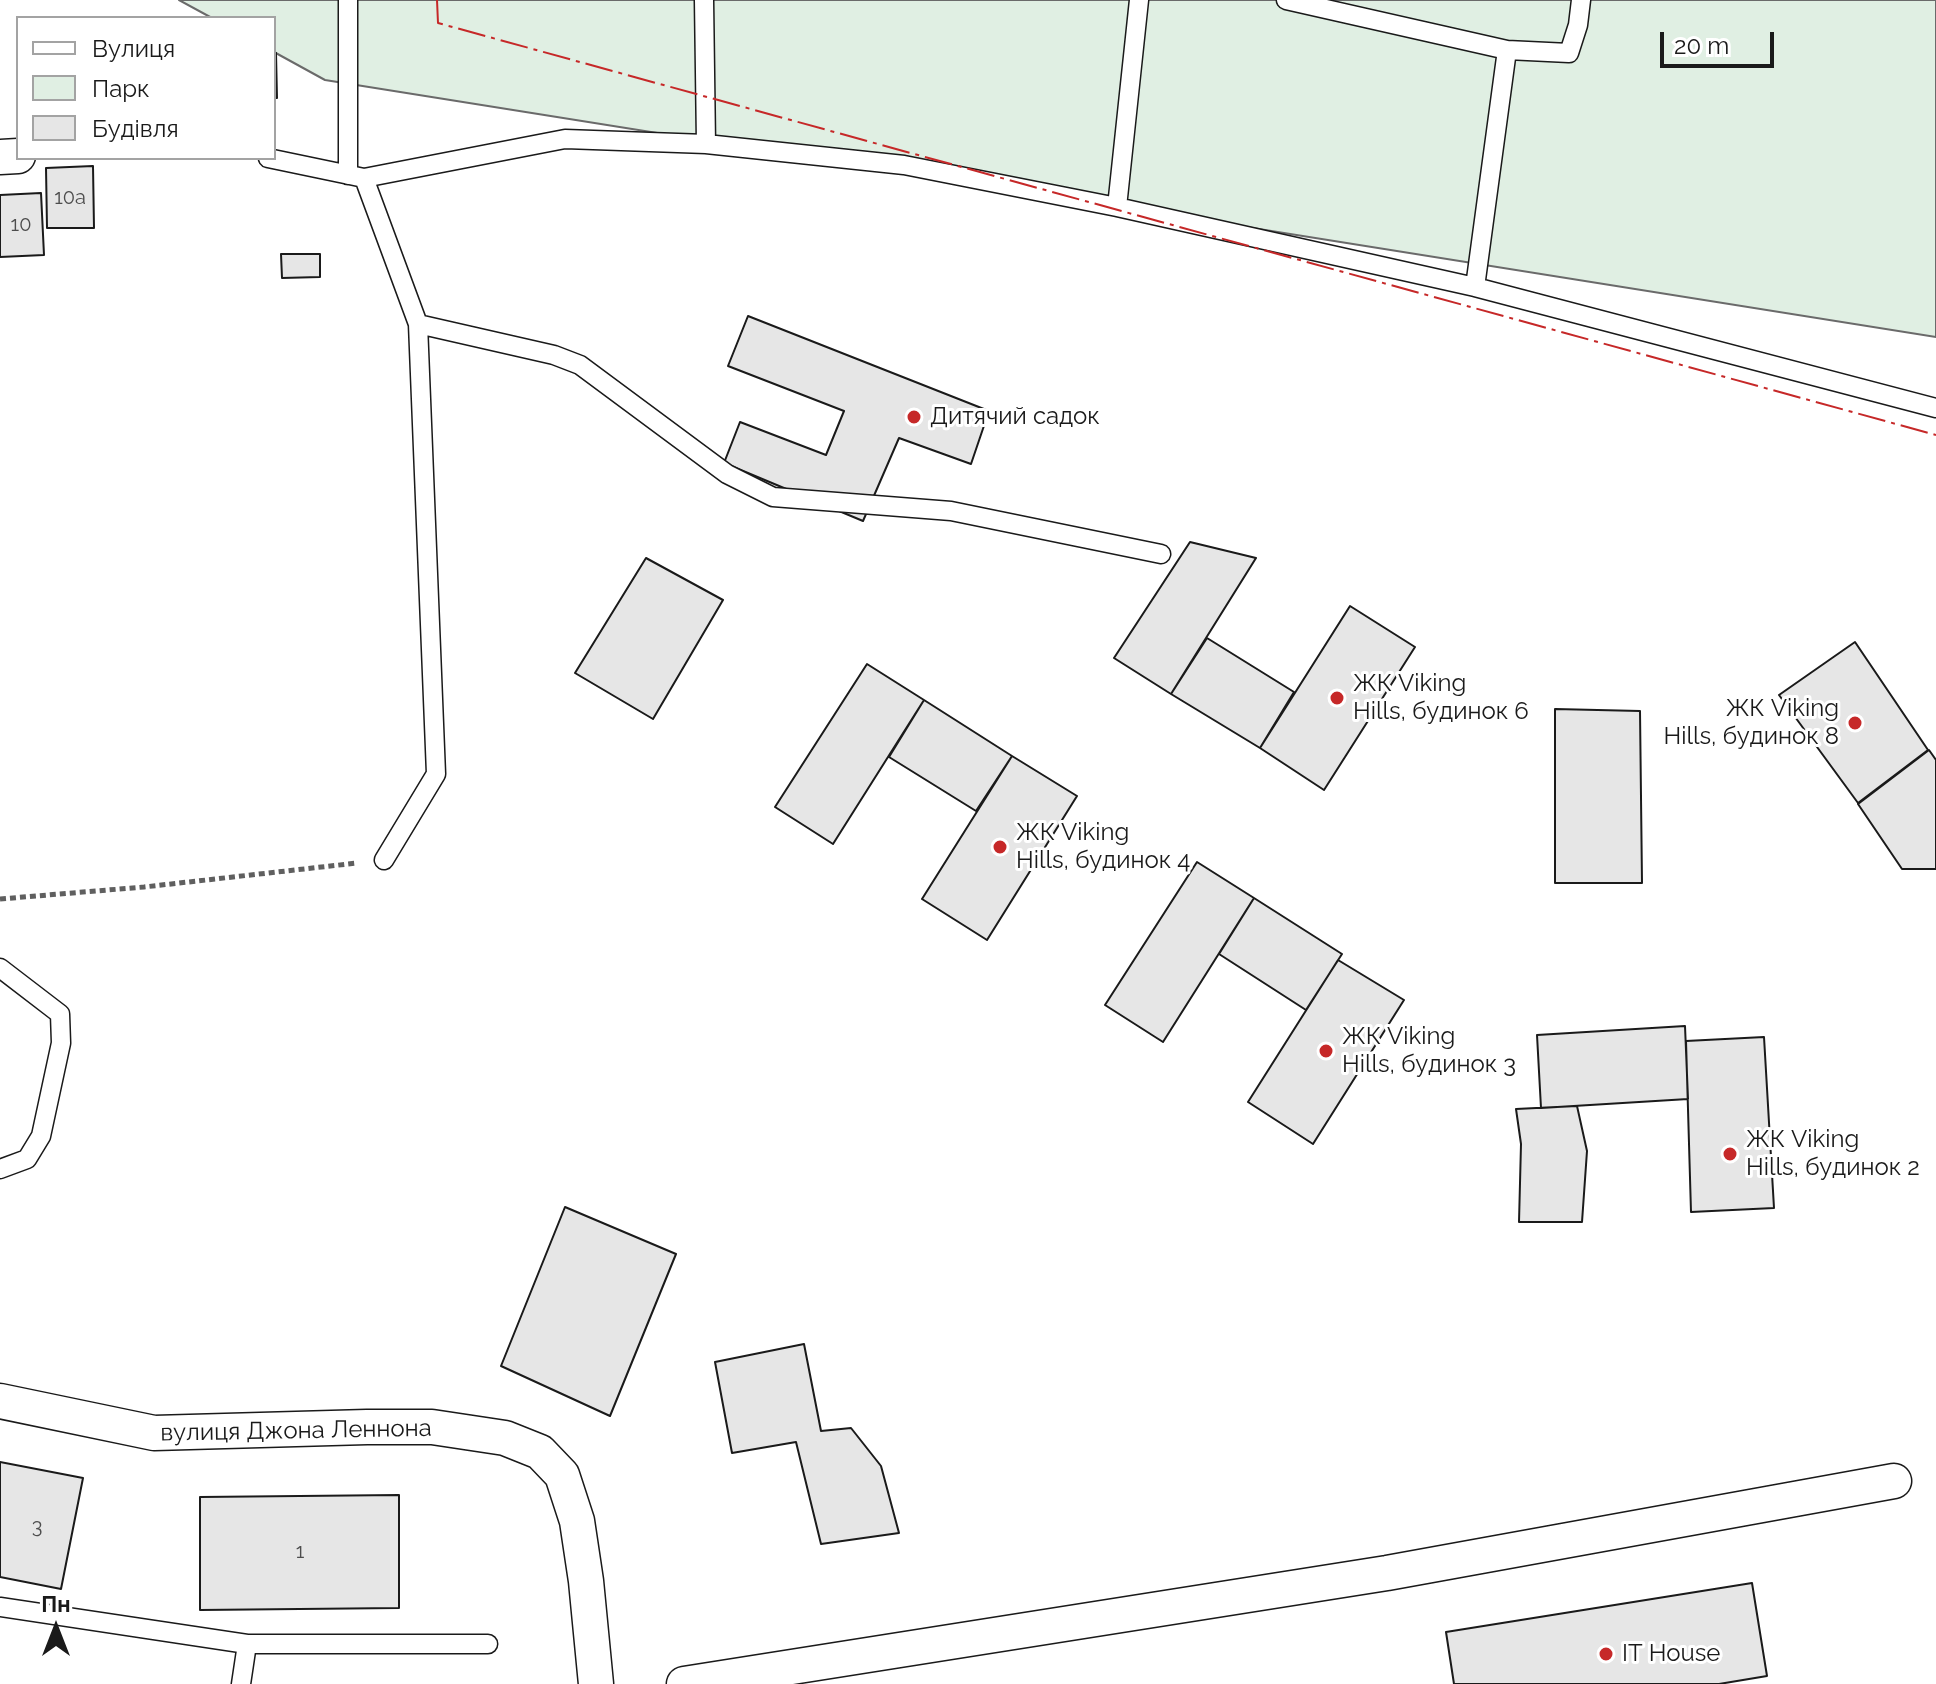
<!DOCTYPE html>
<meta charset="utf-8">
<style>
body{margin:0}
#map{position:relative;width:1936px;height:1684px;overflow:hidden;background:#fff;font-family:Raleway,sans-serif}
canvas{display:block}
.legend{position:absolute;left:16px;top:16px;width:260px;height:144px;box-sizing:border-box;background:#fff;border:2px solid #a3a3a3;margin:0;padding:10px 14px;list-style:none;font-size:24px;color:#1a1a1a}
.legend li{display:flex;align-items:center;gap:16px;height:40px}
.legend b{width:40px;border:2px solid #a3a3a3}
.north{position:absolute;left:16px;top:1588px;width:80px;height:80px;-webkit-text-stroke:6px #fff;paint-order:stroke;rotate:0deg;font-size:22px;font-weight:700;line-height:32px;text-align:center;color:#1a1a1a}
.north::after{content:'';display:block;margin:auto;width:28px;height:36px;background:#1a1a1a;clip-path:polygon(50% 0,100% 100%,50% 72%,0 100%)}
.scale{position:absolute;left:1660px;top:32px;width:114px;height:36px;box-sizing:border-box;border:4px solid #1a1a1a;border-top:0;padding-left:10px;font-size:24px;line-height:28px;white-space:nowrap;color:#1a1a1a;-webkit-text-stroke:6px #fff;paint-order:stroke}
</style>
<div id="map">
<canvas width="1936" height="1684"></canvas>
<ul class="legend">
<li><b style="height:10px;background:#fff"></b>Вулиця</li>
<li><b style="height:22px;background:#e0efe3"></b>Парк</li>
<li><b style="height:22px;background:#e6e6e6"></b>Будівля</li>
</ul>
<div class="north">Пн</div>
<div class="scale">20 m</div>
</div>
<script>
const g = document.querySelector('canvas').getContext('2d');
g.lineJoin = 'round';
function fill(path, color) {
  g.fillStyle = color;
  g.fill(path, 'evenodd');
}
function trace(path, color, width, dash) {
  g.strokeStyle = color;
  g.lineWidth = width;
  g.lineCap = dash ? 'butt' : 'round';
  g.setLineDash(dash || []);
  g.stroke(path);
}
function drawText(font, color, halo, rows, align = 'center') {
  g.font = font + ' Raleway,sans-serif';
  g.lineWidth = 6;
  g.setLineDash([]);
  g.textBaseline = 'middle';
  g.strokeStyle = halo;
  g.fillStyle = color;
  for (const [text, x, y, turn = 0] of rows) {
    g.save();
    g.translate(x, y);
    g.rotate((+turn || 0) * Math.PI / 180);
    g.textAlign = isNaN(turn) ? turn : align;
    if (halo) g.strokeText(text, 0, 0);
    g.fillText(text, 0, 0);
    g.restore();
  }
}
const green = new Path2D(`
 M179,0H1936V337L325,80L274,52V18H212Z`);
fill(green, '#e0efe3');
trace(green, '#6a6a6a', 2);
const building = new Path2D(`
 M274,52L276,53L277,98H274Z
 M93,166L94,228H47L46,168Z
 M41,193L44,255L0,257V195Z
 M281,254H320V277L282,278Z
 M748,316L989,411L971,464L899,438L863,521L724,463L740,422L826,455L844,411L728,366Z
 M1190,542L1256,558L1171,694L1114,658Z
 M646,558L723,600L653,719L575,673Z
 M1350,606L1415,647L1324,790L1260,748Z
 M1207,638L1294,692L1260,748L1171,694Z
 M1855,642L1928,750L1858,803L1779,695Z
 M867,664L924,700L833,844L775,807Z
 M924,700L1012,756L976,811L889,757Z
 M1555,709L1640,711L1642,883H1555Z
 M1929,750L1936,760V869H1902L1858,804Z
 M1012,756L1077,796L987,940L922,899Z
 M1197,862L1254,898L1163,1042L1105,1005Z
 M1254,898L1342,954L1306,1010L1219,954Z
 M1338,960L1404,1000L1313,1144L1248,1102Z
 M1685,1026L1688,1099L1541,1108L1537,1035Z
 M1764,1037L1774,1208L1691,1212L1686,1041Z
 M1577,1106L1587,1151L1582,1222H1519L1521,1144L1516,1109Z
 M565,1207L676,1254L610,1416L501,1366Z
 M804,1344L821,1431L851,1428L881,1466L899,1533L821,1544L796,1442L732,1453L715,1362Z
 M0,1462L83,1478L61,1589L0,1577Z
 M399,1495V1608L200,1610V1497Z
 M1752,1583L1767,1676L1719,1684H1454L1446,1632Z`);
fill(building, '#e6e6e6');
trace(building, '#1a1a1a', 2);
const lane = new Path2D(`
 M704,0L706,144
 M1139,0L1117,207L1475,287L1936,408
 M1286,0L1507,50
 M268,158L364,178L418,324L436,774L384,860
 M348,175V0
 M364,178L565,139L706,144L904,165L1117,207
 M1475,287L1507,50L1569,53L1578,25L1581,0
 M418,324L554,355L580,365L727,474L773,497L951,511L1161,554
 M0,968L60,1014L61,1043L41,1136L27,1159L0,1169
 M0,1607L247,1644H488
 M241,1684L247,1644`);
const street = new Path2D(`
 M0,157L18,156
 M0,1401L154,1433L367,1427H432L505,1438L540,1452L562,1475L577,1521L586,1581L596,1684
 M684,1684L1387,1573L1894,1481`);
trace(lane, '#1a1a1a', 21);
trace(street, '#1a1a1a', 37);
trace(new Path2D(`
 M0,899L144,887L357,863`), '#5f5f5f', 5, [6, 4]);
trace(lane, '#fff', 18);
trace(street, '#fff', 34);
trace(new Path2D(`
 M437,0L438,23L1936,435`), '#c62828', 2, [28, 6, 4, 6]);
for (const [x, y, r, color] of [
 [914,417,8,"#c62828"],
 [1337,698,8,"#c62828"],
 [1855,723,8,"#c62828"],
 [1000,847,8,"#c62828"],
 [1326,1051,8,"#c62828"],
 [1730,1154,8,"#c62828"],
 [1606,1654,8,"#c62828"]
]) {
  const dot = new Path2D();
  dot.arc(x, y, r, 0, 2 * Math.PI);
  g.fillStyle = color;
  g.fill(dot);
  trace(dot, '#fff', 3);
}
drawText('20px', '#4d4d4d', null, [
 ["10а",70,198],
 ["10",21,225],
 ["3",37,1527],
 ["1",300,1552]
]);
drawText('24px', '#1a1a1a', '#fff', [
 ["Дитячий садок",930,417],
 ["ЖК Viking",1353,684],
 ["Hills, будинок 6",1353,712],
 ["ЖК Viking",1839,709,"right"],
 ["Hills, будинок 8",1839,737,"right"],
 ["ЖК Viking",1016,833],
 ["Hills, будинок 4",1016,861],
 ["ЖК Viking",1342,1037],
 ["Hills, будинок 3",1342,1065],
 ["ЖК Viking",1746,1140],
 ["Hills, будинок 2",1746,1168],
 ["IT House",1622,1654]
], 'left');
drawText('24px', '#1a1a1a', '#fff', [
 ["вулиця Джона Леннона",296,1431,-1]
]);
</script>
